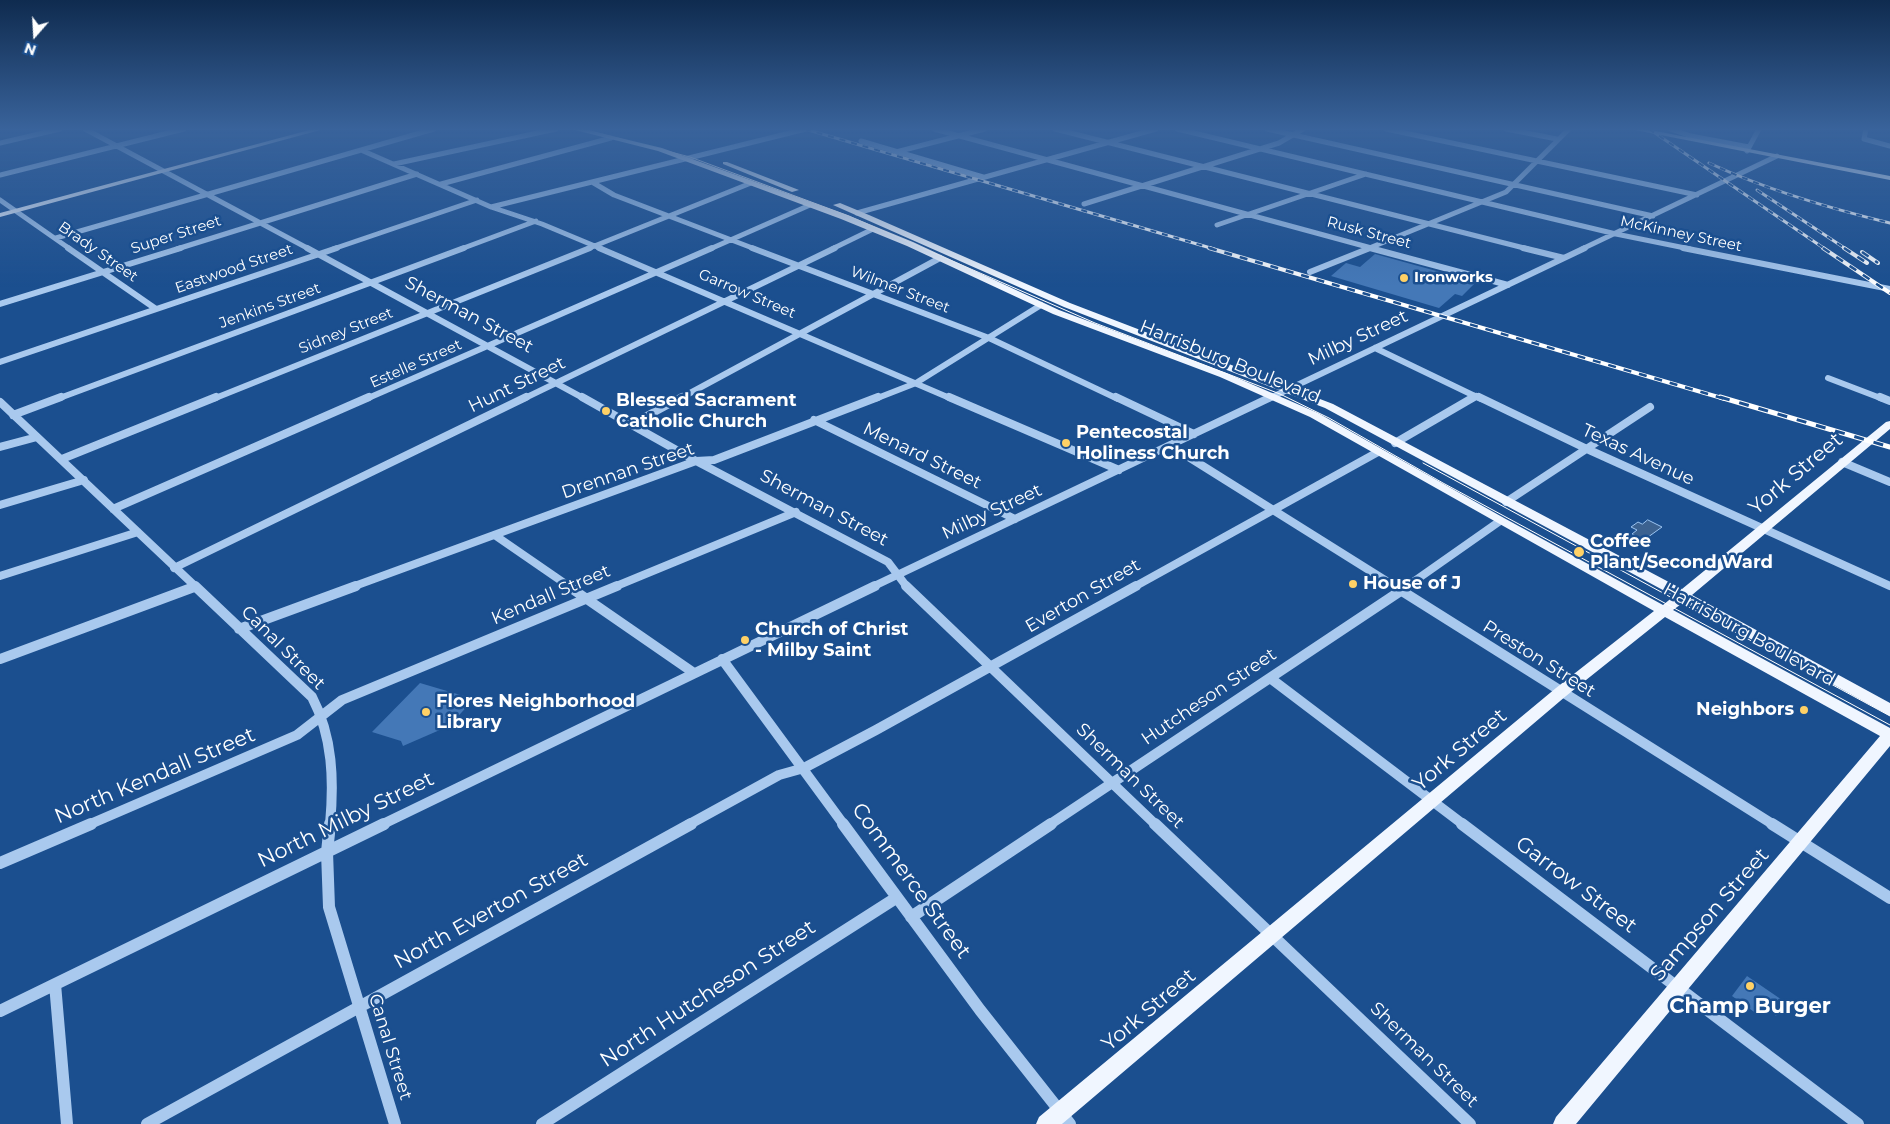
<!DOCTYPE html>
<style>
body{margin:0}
#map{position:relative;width:1890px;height:1124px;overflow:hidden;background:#1b4f8f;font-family:Montserrat,sans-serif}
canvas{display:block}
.north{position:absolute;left:10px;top:10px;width:50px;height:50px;-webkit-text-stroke:4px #1b4f8f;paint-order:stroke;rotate:199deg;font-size:14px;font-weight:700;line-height:20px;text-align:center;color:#fff}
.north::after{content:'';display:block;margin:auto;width:18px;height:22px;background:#fff;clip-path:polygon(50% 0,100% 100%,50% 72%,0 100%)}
</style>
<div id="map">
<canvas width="1890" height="1124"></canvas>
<div class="north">N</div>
</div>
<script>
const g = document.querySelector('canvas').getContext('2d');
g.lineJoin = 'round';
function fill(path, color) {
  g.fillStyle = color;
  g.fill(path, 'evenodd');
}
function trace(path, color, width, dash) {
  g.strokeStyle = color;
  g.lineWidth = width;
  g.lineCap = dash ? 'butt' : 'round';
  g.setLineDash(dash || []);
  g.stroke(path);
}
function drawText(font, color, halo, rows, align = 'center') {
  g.font = font + ' Montserrat,sans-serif';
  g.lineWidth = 5;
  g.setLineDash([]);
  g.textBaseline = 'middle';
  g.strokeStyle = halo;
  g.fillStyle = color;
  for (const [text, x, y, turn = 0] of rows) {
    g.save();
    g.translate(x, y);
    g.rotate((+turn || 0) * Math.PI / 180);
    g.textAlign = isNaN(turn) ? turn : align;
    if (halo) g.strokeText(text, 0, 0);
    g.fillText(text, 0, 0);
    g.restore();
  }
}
const water = new Path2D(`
 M1648,520L1662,527L1644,540L1632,534L1637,530L1631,527L1638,522L1642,524Z`);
fill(water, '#3c6290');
trace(water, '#9cc4f0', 1);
fill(new Path2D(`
 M1375,254L1476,282L1462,296L1455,294L1439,308L1331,276L1346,263L1360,267Z
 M420,683L474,699L449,726L403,746L401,741L372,732Z
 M1747,976L1785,1002L1776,1016L1762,1006L1757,1014L1732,996Z`), '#4478b7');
trace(new Path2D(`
 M85,129L309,249
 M934,129L1375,249
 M1055,129L1528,249
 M1177,129L1616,234L1690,249
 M1267,129L1653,216
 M1386,129L1697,195
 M1506,129L1557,139
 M1670,129L1691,136L1749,147
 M1866,129L1864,139L1890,146
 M861,141L983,177
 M0,143L60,129
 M361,150L491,207L542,224L602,249
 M1747,151L1759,129
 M896,152L985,129
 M394,164L556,129
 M0,175L184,129
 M592,182L614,195L755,249
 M441,184L611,138
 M0,200L70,249
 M1084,204L1279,143L1303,129
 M491,207L806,129
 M857,213L1156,129
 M1217,225L1366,174
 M56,238L434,129
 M177,249L417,174
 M333,249L477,200
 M461,249L536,221
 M587,249L751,183
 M710,249L810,205
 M832,249L873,229
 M1367,249L1506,192L1569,129
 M1582,249L1777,156`), '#a9c9ee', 5);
trace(new Path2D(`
 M68,248L156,309
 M307,248L585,399
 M599,248L952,399
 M752,248L989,338L1118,399
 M1370,248L1508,285
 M1523,248L1564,258
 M1683,248L1890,289
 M1310,272L1370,248
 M0,304L181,248
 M1375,348L1481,399
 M0,362L337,248
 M1828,378L1883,399
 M57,399L464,248
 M213,399L590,248
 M366,399L712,248
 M523,399L835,248
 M679,399L940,258
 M875,399L916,383L1041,305
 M1268,399L1585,248
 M1472,399L1476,396`), '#a9c9ee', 6);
trace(new Path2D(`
 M582,397L696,461L888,562L907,587
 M949,397L1119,470
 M1116,397L1194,434
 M1479,397L1587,449L1890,586
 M1880,397L1890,401
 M0,402L196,587
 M13,415L61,397
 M814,420L1015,519
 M632,424L682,397
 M1395,443L1474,397
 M1171,446L1396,587
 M0,447L37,437
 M62,459L216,397
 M1842,462L1890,482
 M1506,502L1650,407
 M0,505L84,480
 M113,509L369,397
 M496,536L570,587
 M174,568L526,397
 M0,576L138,532
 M352,587L696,461L714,460L878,397
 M614,587L796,512
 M872,587L1271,397
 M1134,587L1378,452
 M1406,587L1500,521`), '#a9c9ee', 8);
trace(new Path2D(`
 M195,586L312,697C333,737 334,781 330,825
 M568,586L694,673
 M906,586L1156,825
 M1394,586L1774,825
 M239,629L356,586
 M0,659L194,587
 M722,659L844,825
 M1270,678L1464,825
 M88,825L297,735L342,700L617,586
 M381,825L875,586
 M688,825L779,775L804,768L876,730L1136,586
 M1049,825L1408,586`), '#a9c9ee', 10);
trace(new Path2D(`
 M330,824L327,852L329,907L395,1124
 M843,824L980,1010L1070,1124
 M1155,824L1470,1124
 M1462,824L1858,1124
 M1772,824L1890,898
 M0,863L91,824
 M911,917L1051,824
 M55,984L67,1124
 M0,1011L384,824
 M147,1124L691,824
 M542,1124L896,898`), '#a9c9ee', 12);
fill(new Path2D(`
 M313,129H324L0,217V213Z
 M571,129H583L662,148L847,215L913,242L1059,310L1226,373L1318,413L1504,518L1663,605L1674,596L1325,408L1064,307L833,205L840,203L869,215L1070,303L1333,404L1682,589L1886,422L1890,421V429L1692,595L1890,703V716L1684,602L1673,610L1890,728V746L1576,1124H1553L1556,1117L1880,736L1665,617L1566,696L1062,1124H1036L1039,1117L1556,688L1654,611L1310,417L1220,377L1053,314L907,246L841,219L658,151Z
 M1630,129H1645L1890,176V180Z
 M723,162H727L799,190L792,192L723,164Z`), '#f0f6ff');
trace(new Path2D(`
 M583,129L690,157L849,216L1095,323L1280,394L1329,418L1443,483L1890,725
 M1423,463L1890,716`), '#fff', 1);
const railFar2 = new Path2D(`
 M805,129L1214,249
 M1649,129L1825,249
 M1709,163C1767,190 1828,208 1890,223
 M1757,190L1846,249`);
const railFar1 = new Path2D(`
 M1209,248L1725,399
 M1823,248L1890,293
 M1844,248L1867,263
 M1862,252L1878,263`);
const rail = new Path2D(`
 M1720,397L1890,447`);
trace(railFar2, '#fff', 3);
trace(railFar1, '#fff', 4);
trace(rail, '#fff', 5);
trace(railFar2, '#1b4f8f', 2, [6]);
trace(railFar1, '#1b4f8f', 2.5, [8]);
trace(rail, '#1b4f8f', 3, [10]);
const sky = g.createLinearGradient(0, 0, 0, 287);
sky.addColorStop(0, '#0f2b4f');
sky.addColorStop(0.45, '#39639b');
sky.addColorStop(1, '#39639b00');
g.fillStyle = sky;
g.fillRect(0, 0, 1890, 287);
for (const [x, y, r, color] of [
 [1404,278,5,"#ffd166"],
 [606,411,5,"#ffd166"],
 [1066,443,5,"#ffd166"],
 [1579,552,6,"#ffd166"],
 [1353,584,5,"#ffd166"],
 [745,640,5,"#ffd166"],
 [1804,710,5,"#ffd166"],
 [426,712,5,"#ffd166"],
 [1750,986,5,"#ffd166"]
]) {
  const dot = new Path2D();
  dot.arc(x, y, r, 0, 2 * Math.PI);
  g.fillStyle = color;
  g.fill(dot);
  trace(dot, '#1b4f8f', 2);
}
drawText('15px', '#fff', '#1b4f8f', [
 ["Rusk Street",1369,233,15],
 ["McKinney Street",1681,234,12],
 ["Super Street",176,235,-18],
 ["Brady Street",98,252,35],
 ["Eastwood Street",234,269,-19],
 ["Wilmer Street",900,290,21],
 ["Garrow Street",747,294,23],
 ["Jenkins Street",270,306,-20],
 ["Sidney Street",346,331,-22],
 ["Estelle Street",416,364,-24]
]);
drawText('bold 15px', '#fff', '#1b4f8f', [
 ["Ironworks",1414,278]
], 'left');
drawText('18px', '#fff', '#1b4f8f', [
 ["Sherman Street",469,315,28],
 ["Milby Street",1358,338,-25],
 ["Harrisburg Boulevard",1230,362,22],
 ["Hunt Street",517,385,-26],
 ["Texas Avenue",1638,455,25],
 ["Menard Street",922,456,26],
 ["Drennan Street",628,471,-19],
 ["Sherman Street",824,508,28],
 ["Milby Street",992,512,-25],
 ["Kendall Street",551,595,-23],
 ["Everton Street",1083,596,-30],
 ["Harrisburg Boulevard",1749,635,29],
 ["Canal Street",283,648,45],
 ["Preston Street",1539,659,32],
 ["Hutcheson Street",1209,697,-34],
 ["Sherman Street",1130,776,44],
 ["Canal Street",390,1047,73],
 ["Sherman Street",1424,1055,44]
]);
drawText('bold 18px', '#fff', '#1b4f8f', [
 ["Blessed Sacrament",616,401],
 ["Catholic Church",616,422],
 ["Pentecostal",1076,433],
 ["Holiness Church",1076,454],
 ["Coffee",1590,542],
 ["Plant/Second Ward",1590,563],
 ["House of J",1363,584],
 ["Church of Christ",755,630],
 ["- Milby Saint",755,651],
 ["Flores Neighborhood",436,702],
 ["Library",436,723],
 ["Neighbors",1794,710,"right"]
], 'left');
drawText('21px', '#fff', '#1b4f8f', [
 ["York Street",1796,474,-40],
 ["York Street",1460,750,-40],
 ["North Kendall Street",155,776,-23],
 ["North Milby Street",346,820,-26],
 ["Commerce Street",911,881,54],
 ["Garrow Street",1576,885,37],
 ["North Everton Street",491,911,-29],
 ["Sampson Street",1710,915,-49],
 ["North Hutcheson Street",708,994,-33],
 ["York Street",1149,1010,-40]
]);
drawText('bold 21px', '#fff', '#1b4f8f', [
 ["Champ Burger",1750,1007]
]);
</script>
